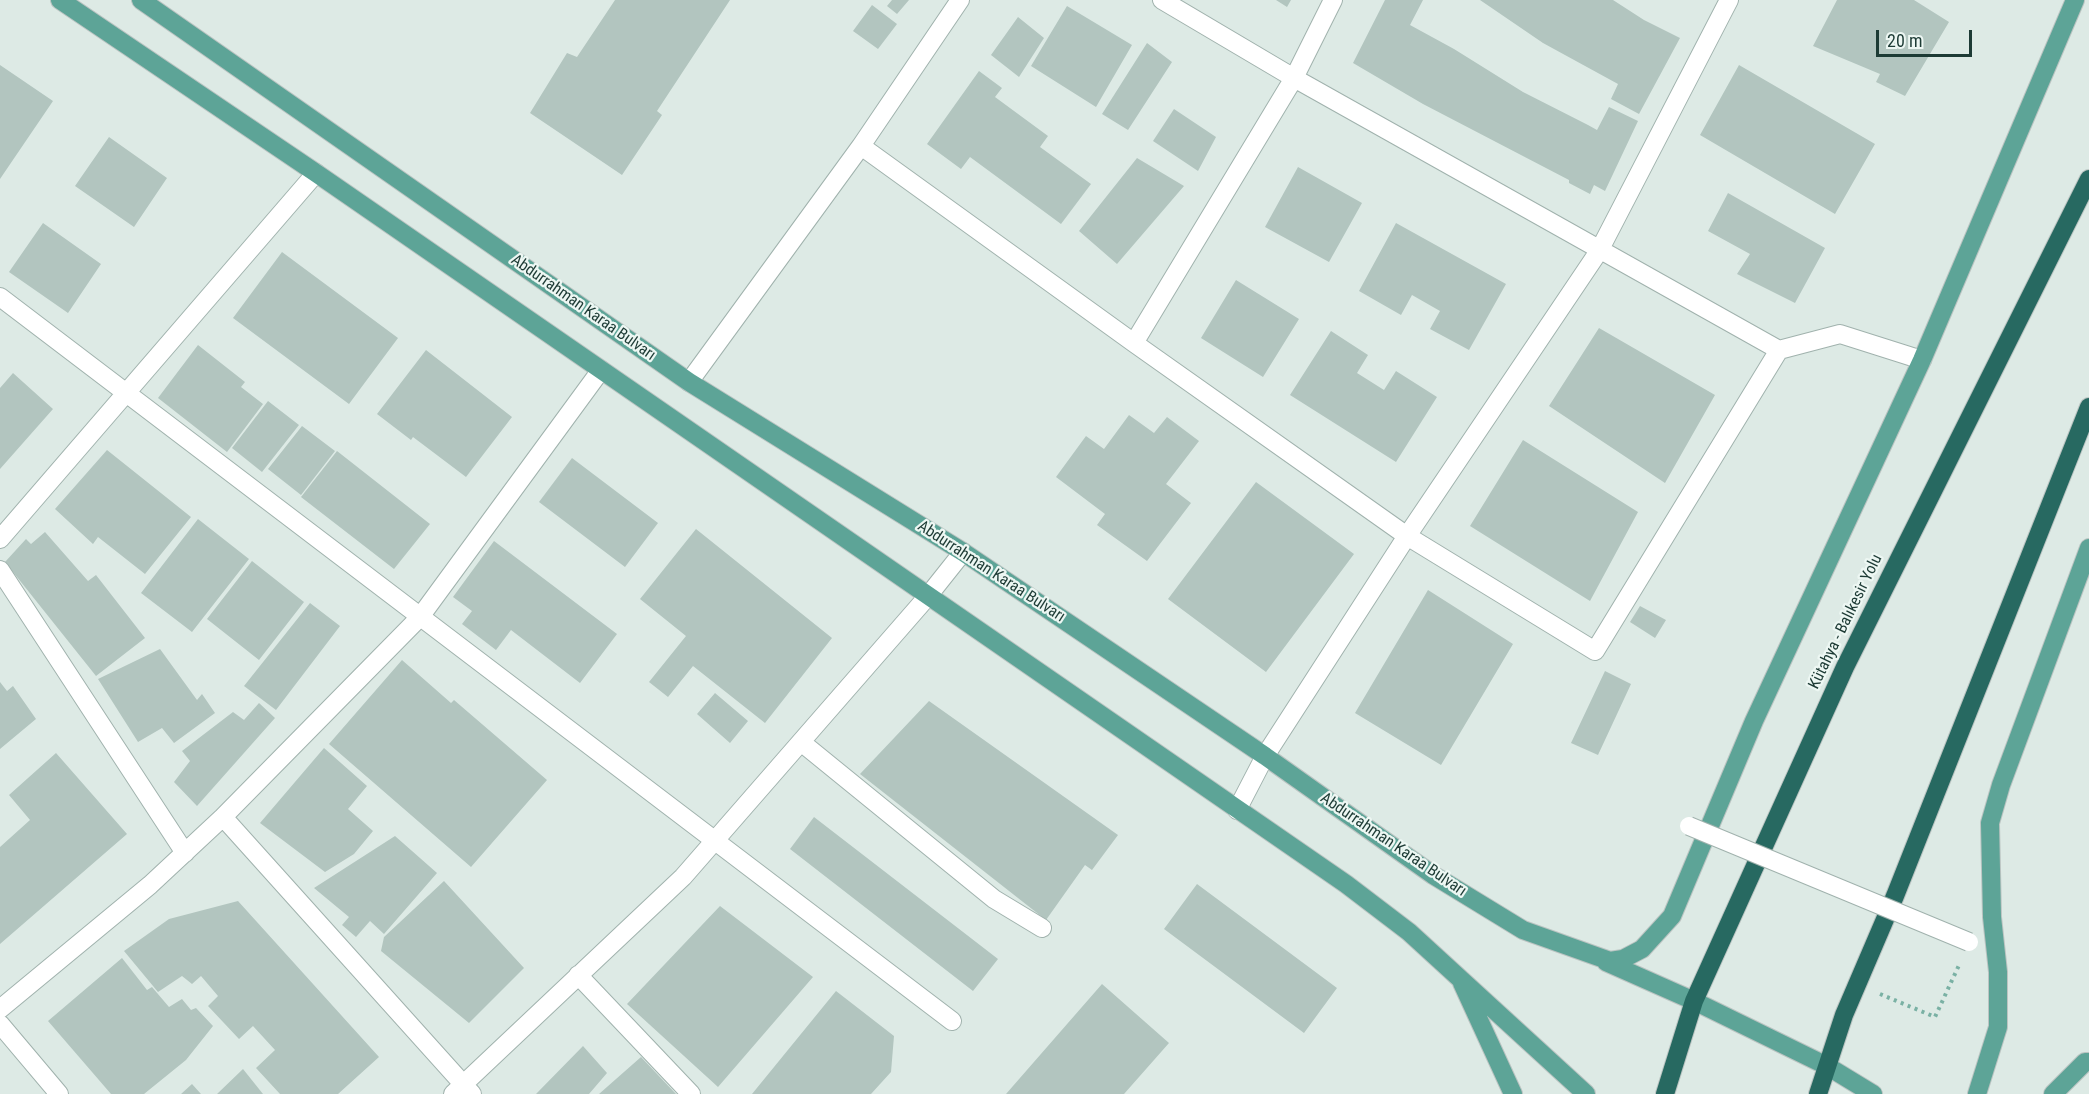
<!DOCTYPE html>
<meta charset="utf-8">
<style>
body{margin:0}
#map{position:relative;width:2089px;height:1094px;overflow:hidden;background:#ddeae5;font-family:"Roboto Condensed",sans-serif}
canvas{display:block}
.scale{position:absolute;left:1876px;top:30px;width:96px;height:27px;box-sizing:border-box;border:3px solid #1d3b35;border-top:0;padding-left:8px;font-size:18px;line-height:21px;white-space:nowrap;color:#1d3b35;-webkit-text-stroke:4px #edf7f3;paint-order:stroke}
</style>
<div id="map">
<canvas width="2089" height="1094"></canvas>
<div class="scale">20 m</div>
</div>
<script>
const g = document.querySelector('canvas').getContext('2d');
g.lineJoin = 'round';
function fill(path, color) {
  g.fillStyle = color;
  g.fill(path, 'evenodd');
}
function trace(path, color, width, dash) {
  g.strokeStyle = color;
  g.lineWidth = width;
  g.lineCap = dash ? 'butt' : 'round';
  g.setLineDash(dash || []);
  g.stroke(path);
}
function drawText(font, color, halo, rows, align = 'center') {
  g.font = font + ' "Roboto Condensed",sans-serif';
  g.lineWidth = 4.5;
  g.setLineDash([]);
  g.textBaseline = 'middle';
  g.strokeStyle = halo;
  g.fillStyle = color;
  for (const [text, x, y, turn = 0] of rows) {
    g.save();
    g.translate(x, y);
    g.rotate((+turn || 0) * Math.PI / 180);
    g.textAlign = isNaN(turn) ? turn : align;
    if (halo) g.strokeText(text, 0, 0);
    g.fillText(text, 0, 0);
    g.restore();
  }
}
fill(new Path2D(`
 M615,0H730L657,111L662,115L622,175L530,113L567,53L577,57Z
 M892,0H909L897,14L887,6Z
 M1276,0H1291L1287,7Z
 M1385,0H1423L1410,25L1454,49L1523,92L1588,125L1597,130L1609,107L1638,121L1605,191L1594,185L1590,194L1569,183V180L1423,104L1353,63Z
 M1480,0H1613L1644,20L1680,38L1639,114L1611,99L1618,84L1543,43Z
 M1837,0H1914L1949,22L1905,96L1876,82L1880,74L1813,46Z
 M872,5L897,24L878,49L853,31Z
 M1067,6L1132,45L1096,107L1031,66Z
 M1018,17L1044,38L1019,77L991,55Z
 M1147,43L1172,62L1128,130L1102,114Z
 M0,65L53,101L0,179Z
 M1739,65L1875,144L1835,214L1700,135Z
 M979,71L1002,88L995,97L1048,136L1040,147L1091,184L1061,224L970,157L961,169L927,144Z
 M1174,109L1216,137L1198,171L1153,141Z
 M109,137L167,178L134,227L75,186Z
 M1137,158L1184,186L1117,264L1079,231Z
 M1298,167L1362,203L1329,262L1265,227Z
 M1728,193L1825,248L1795,303L1737,274L1750,254L1708,231Z
 M43,223L101,264L68,313L9,272Z
 M1396,223L1506,284L1469,350L1430,329L1440,311L1412,295L1401,315L1359,291Z
 M282,252L398,338L349,404L233,318Z
 M1236,280L1299,319L1263,377L1201,338Z
 M1599,328L1715,395L1665,483L1549,406Z
 M1331,331L1368,355L1357,373L1384,390L1396,371L1437,397L1396,462L1290,395Z
 M198,345L245,382L241,387L263,404L227,452L158,398Z
 M426,350L512,417L466,477L413,437L411,440L377,414Z
 M13,373L53,409L0,469V388Z
 M268,401L299,425L262,472L232,448Z
 M1129,415L1154,433L1167,417L1199,441L1166,484L1191,503L1147,561L1097,525L1105,514L1056,477L1086,436L1104,449Z
 M302,426L335,451L301,495L268,469Z
 M1523,440L1638,512L1590,601L1470,526Z
 M107,450L191,517L145,574L98,537L93,544L55,509Z
 M337,451L430,524L394,569L301,497Z
 M572,458L658,523L625,567L539,502Z
 M1256,482L1354,554L1266,672L1168,599Z
 M198,519L249,559L192,632L141,593Z
 M696,529L832,638L765,723L693,666L668,697L649,682L686,636L640,599Z
 M45,532L88,581L96,575L145,638L96,676L5,562L26,539L31,544Z
 M494,541L617,634L580,683L511,630L496,650L462,624L472,611L453,597Z
 M252,561L304,602L259,660L207,619Z
 M1428,590L1513,644L1441,765L1355,713Z
 M310,603L340,626L276,710L244,686Z
 M1640,606L1666,620L1655,638L1630,622Z
 M160,649L197,700L202,694L215,713L174,743L162,728L138,742L98,679Z
 M402,660L451,703L454,700L547,780L471,867L329,744Z
 M1605,671L1631,684L1598,755L1571,743Z
 M0,682L7,691L13,686L36,719L0,749Z
 M715,693L748,721L730,743L697,714Z
 M929,701L1118,835L1092,870L1085,865L1046,920L860,774Z
 M259,703L275,718L197,806L174,782L190,761L182,751L233,712L244,720Z
 M324,748L367,786L348,809L373,831L354,854L325,872L260,823Z
 M56,753L127,834L0,944V847L30,820L9,795Z
 M814,817L998,959L973,991L790,849Z
 M395,836L437,873L384,934L370,921L356,937L342,925L349,917L314,888Z
 M444,881L524,968L469,1023L381,951L384,937Z
 M1197,884L1337,988L1304,1033L1164,929Z
 M238,901L379,1057L338,1094H280L256,1068L275,1050L253,1026L239,1039L208,1006L218,996L201,976L192,984L182,976L158,992L124,951L169,919Z
 M720,906L813,977L718,1087L627,1004Z
 M122,958L147,990L152,987L169,1007L182,999L191,1010L196,1008L213,1026L186,1060L144,1094H111L48,1021Z
 M1102,984L1169,1043L1124,1094H1006Z
 M836,991L894,1036L891,1072L871,1094H752Z
 M583,1046L607,1073L589,1094H536Z
 M641,1057L676,1094H599Z
 M243,1069L263,1094H217Z
 M192,1084L201,1094H181Z`), '#b2c5bf');
const minor = new Path2D(`
 M960,0L861,146L1134,343L1407,536L1595,651L1779,350
 M1162,0L1294,78L1779,350L1840,334L1922,360
 M0,297L952,1021
 M1134,343L1294,78L1333,0
 M689,382L861,146
 M0,539L316,173
 M0,570L185,853
 M801,742L994,899L1042,928
 M1237,810L1265,756L1407,536L1599,251L1729,0
 M223,817L472,1094
 M578,975L691,1094
 M0,1009L150,885L223,817L420,617L601,370
 M0,1024L59,1094
 M453,1094L683,877L928,596L963,552`);
const major = new Path2D(`
 M60,0L316,173L1346,884L1409,932L1586,1094
 M141,0L689,382L963,552L1265,756L1433,875L1523,930L1610,961L1623,959L1642,949L1672,916L1754,721L1922,360L2075,0
 M1606,962L1694,1001L1827,1066L1873,1094
 M1462,983L1513,1094
 M1977,1094L1998,1027V972L1992,917L1990,823L2001,785L2089,548
 M2053,1094L2085,1062H2089`);
const highway = new Path2D(`
 M1665,1094L1694,1001L1845,667L2089,179
 M1818,1094L1844,1015L1895,896L2089,407`);
trace(minor, '#a0b2ad', 20);
trace(major, '#bbc4c2', 20);
trace(highway, '#bbc4c2', 20);
trace(new Path2D(`
 M1880,994L1935,1017L1960,963`), '#7ab1a4', 4, [3, 4.5]);
trace(minor, '#fff', 18);
trace(major, '#5da497', 18);
trace(highway, '#276961', 18);
const minorBridge = new Path2D(`
 M1689,826L1969,942`);
trace(minorBridge, '#a0b2ad', 20, []);
trace(minorBridge, '#fff', 18);
drawText('16px', '#1d3b35', '#edf7f3', [
 ["Abdurrahman Karaa Bulvarı",583,308,35],
 ["Abdurrahman Karaa Bulvarı",991,572,33],
 ["Kütahya - Balıkesir Yolu",1846,622,-64],
 ["Abdurrahman Karaa Bulvarı",1393,845,34]
]);
</script>
